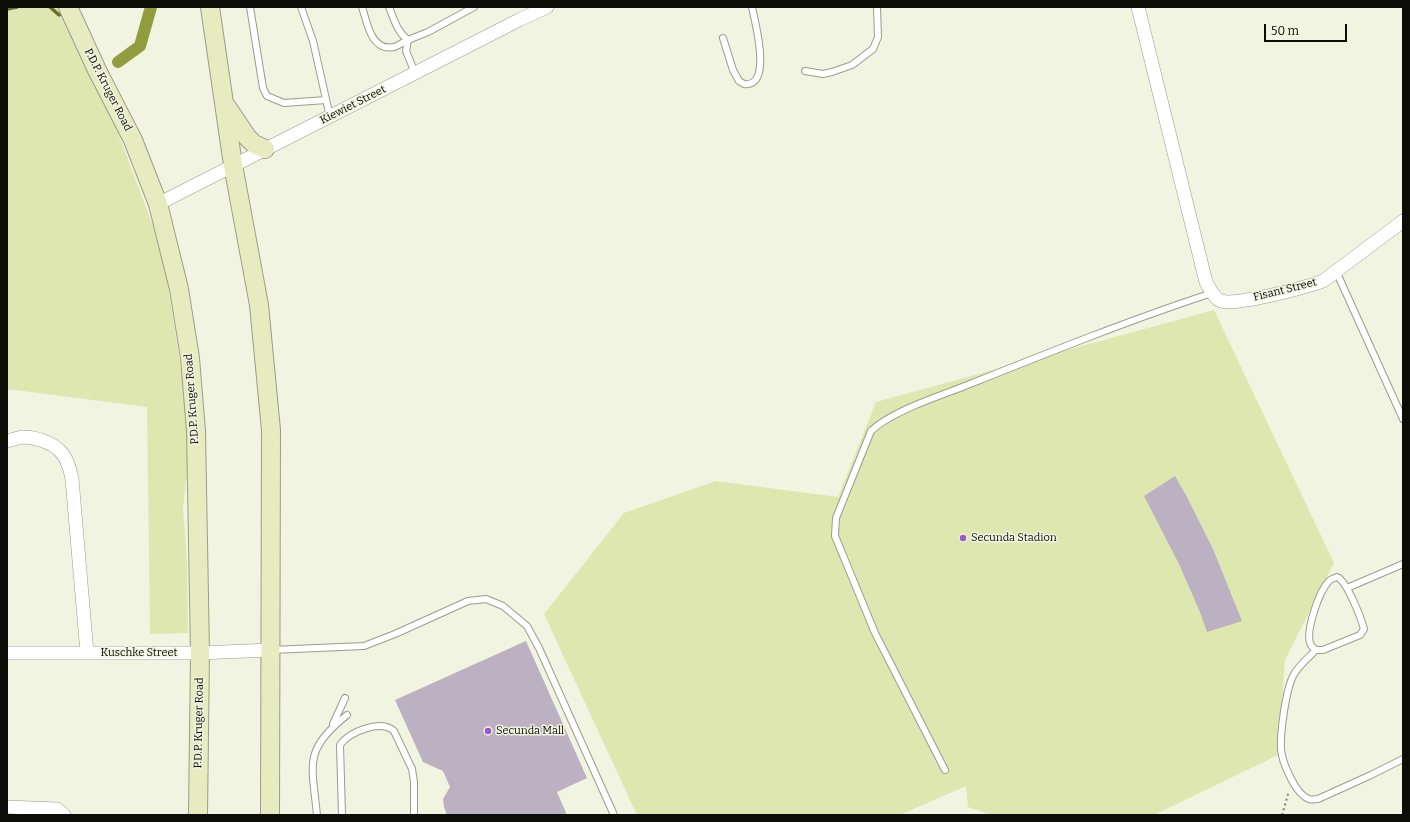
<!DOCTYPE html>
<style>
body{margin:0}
#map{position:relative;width:1410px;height:822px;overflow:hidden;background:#f0f4e0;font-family:Bitter,serif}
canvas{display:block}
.frame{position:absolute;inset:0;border:8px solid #0c0d07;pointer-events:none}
.scale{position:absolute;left:1264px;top:24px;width:83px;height:18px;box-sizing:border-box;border:2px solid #0c0d07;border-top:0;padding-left:5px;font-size:12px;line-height:14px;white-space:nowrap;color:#0c0d07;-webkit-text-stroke:3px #f0f4e0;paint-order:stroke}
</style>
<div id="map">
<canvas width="1410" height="822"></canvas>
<div class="frame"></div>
<div class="scale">50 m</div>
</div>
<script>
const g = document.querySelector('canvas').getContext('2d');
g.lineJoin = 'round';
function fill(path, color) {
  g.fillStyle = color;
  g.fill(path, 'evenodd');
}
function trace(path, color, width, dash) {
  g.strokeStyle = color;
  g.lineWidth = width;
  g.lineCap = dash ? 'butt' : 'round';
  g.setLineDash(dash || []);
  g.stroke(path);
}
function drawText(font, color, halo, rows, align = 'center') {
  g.font = font + ' Bitter,serif';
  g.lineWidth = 3;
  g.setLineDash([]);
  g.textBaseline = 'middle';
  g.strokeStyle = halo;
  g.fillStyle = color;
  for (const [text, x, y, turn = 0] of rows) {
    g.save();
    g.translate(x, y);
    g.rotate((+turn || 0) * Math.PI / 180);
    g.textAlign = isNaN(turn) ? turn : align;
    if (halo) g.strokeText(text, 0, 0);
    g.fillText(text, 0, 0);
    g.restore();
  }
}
fill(new Path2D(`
 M7,7H59L64,22L115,125L153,226L165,266L186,403L189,457L183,508L187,561L188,633L150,634L147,407L7,389Z
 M1214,310L1334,563L1285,660L1278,755L1154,815H991L968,807L966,786L900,815H637L544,614L624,513L716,481L838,497L876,402Z`), '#dfe7b1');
trace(new Path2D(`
 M50,7L59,15L65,11
 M7,9L17,7`), '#6a712e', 3.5);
trace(new Path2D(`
 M118,62L140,46L151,7`), '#929c3f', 12);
fill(new Path2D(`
 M1175,476L1187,497L1213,549L1242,621L1207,632L1200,612L1179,564L1144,496Z
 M526,641L587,778L557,792L567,815H447L444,807L443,799L450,787L443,771L423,762L395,700Z`), '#bbb1c3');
const lane = new Path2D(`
 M250,7L263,88L267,96L284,103L326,100
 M301,7L313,41L330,117
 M362,7C367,22 371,52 394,47C398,46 403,42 408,40
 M389,7C394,19 397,32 408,40L428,32L474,7
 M723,38L733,70L739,81L744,84C773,88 755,22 752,7
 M408,40L406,51L415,73
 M805,71L823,74L832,72L852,65L873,49L878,37L877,7
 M1336,271L1403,419
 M1337,577C1347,581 1361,618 1364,629L1360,635L1323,650H1316C1313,648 1311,646 1310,643C1306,630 1319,591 1329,581C1331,579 1334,578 1337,577Z
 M1347,588L1403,564
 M271,650L364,646L395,634L468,601L486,599L503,606L527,626L539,648L614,815
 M1316,650C1308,658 1298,666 1293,676C1286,690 1280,732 1281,749C1282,762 1295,794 1309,799C1312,800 1315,799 1318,799L1371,775L1403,759
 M333,724L345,698
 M945,770L875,633L835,536L836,518L871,431C893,410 941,396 970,384C1050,352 1130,320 1212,293
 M317,815C312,764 303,750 347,715
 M342,815L340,745C349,732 380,719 394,731L412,769L414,782V815`);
const street = new Path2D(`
 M1138,7L1206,282C1209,288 1214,298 1221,301C1236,306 1307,287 1323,281L1403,221
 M158,204L519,20L547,7
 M7,441C12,440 17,438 22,437C28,437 35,438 41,440C62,447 68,458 72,479L87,653
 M7,653H200L270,650
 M7,807L57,809L64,815`);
const secondary = new Path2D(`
 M68,7L97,70L133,140L158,204L179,289L190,358L196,431L200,653L198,815
 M210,7L233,165L259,305L271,430L270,815
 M227,107L247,137L254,144L265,149`);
trace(lane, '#9a9d8a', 8);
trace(street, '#9a9d8a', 14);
trace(secondary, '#9a9d8a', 20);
trace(new Path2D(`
 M1282,815L1289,791`), '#7f8174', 2, [2, 3]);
trace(lane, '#fff', 6);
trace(street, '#fff', 13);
trace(secondary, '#e7ebbf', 18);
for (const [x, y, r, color] of [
 [963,538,4,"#9c57cc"],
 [488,731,4,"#9c57cc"]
]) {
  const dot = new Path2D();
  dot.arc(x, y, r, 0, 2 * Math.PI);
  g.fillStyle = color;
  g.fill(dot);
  trace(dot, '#f0f4e0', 1.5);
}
drawText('11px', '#0c0d07', '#f0f4e0', [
 ["P.D.P. Kruger Road",108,90,63],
 ["Kiewiet Street",353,105,-27],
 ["Fisant Street",1285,290,-14],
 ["P.D.P. Kruger Road",192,399,-94],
 ["Kuschke Street",139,653],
 ["P.D.P. Kruger Road",199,723,-89]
]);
drawText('11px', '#0c0d07', '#f0f4e0', [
 ["Secunda Stadion",971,538],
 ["Secunda Mall",496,731]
], 'left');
</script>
